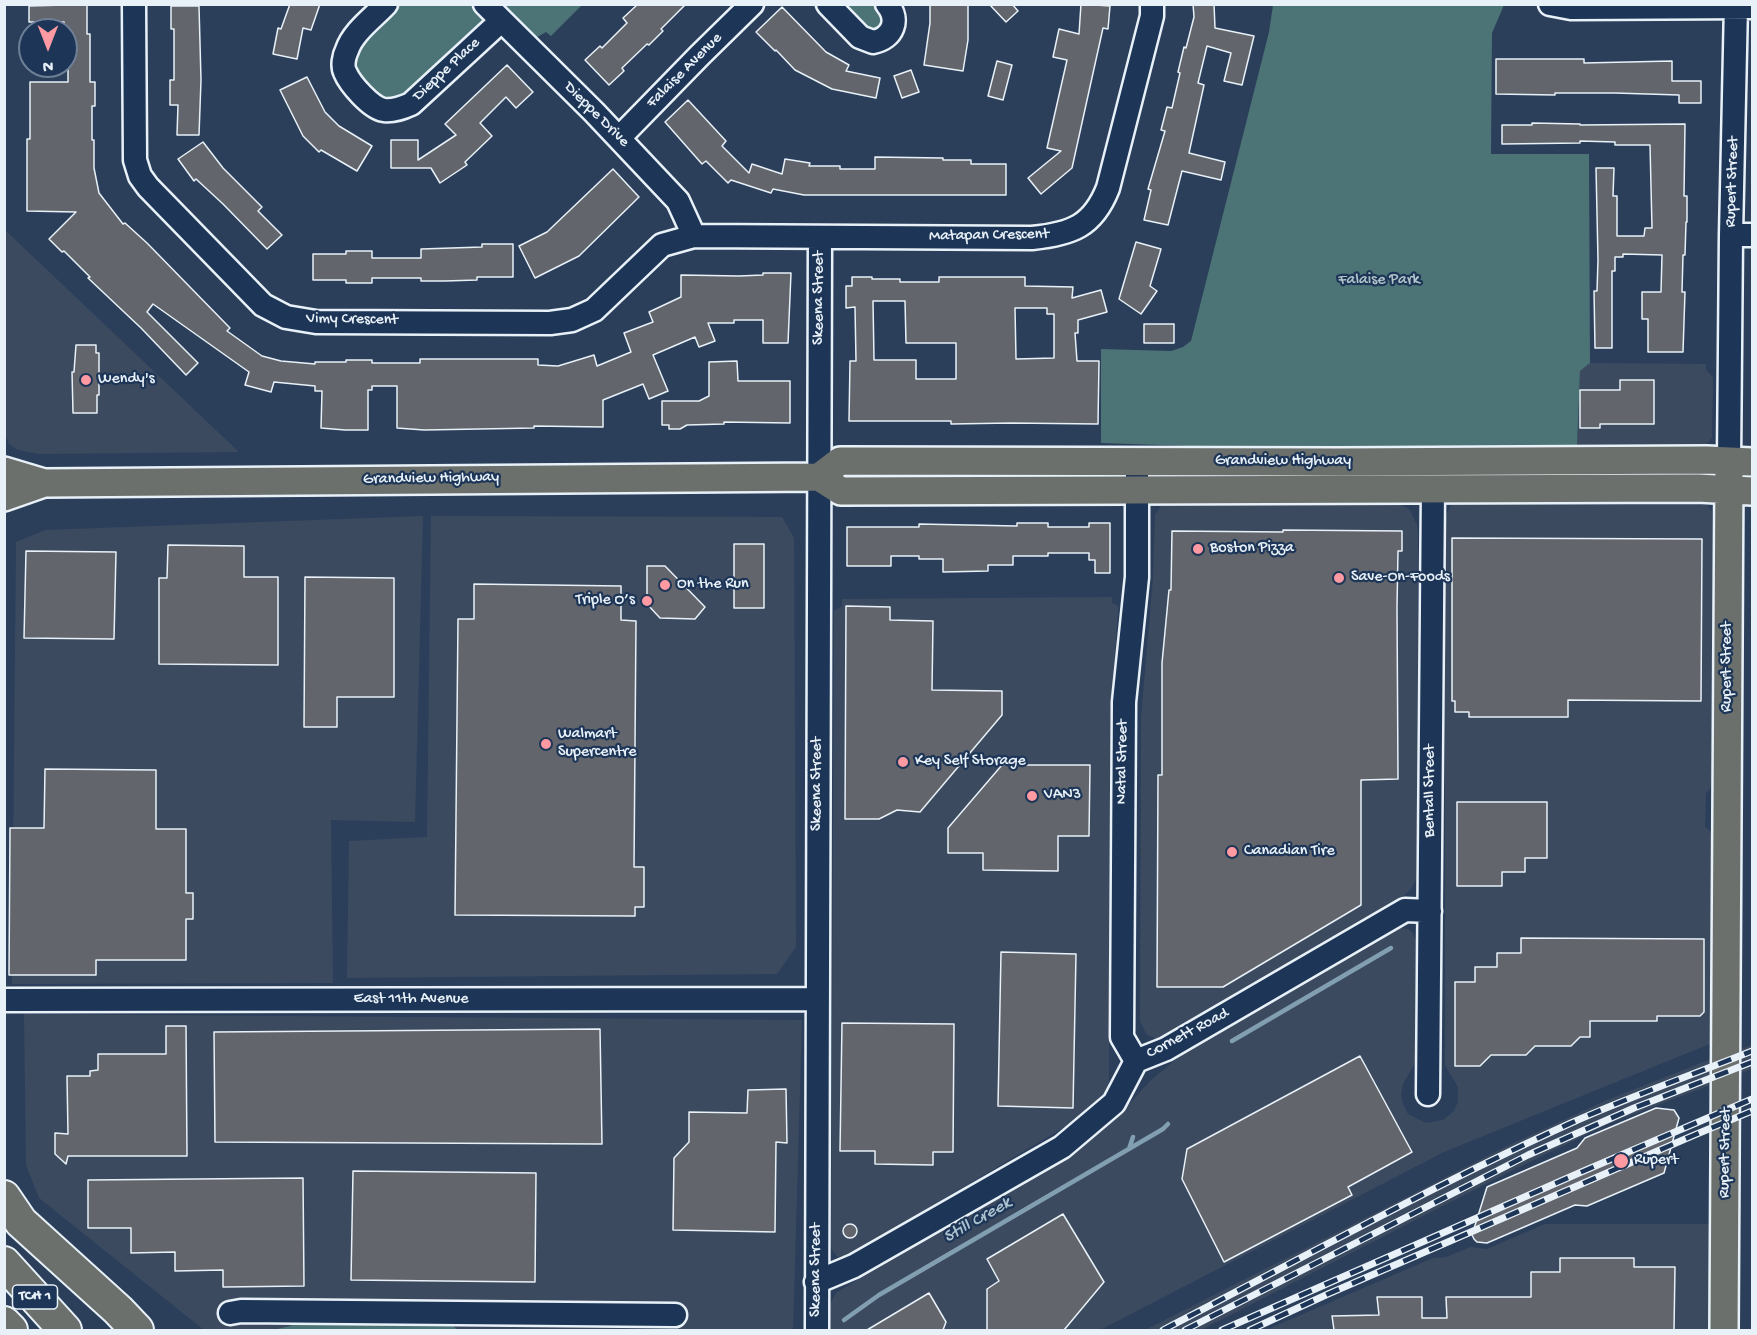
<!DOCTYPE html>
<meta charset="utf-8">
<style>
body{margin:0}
#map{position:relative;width:1757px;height:1335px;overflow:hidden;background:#2b3f5b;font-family:"Gochi Hand",sans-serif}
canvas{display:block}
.frame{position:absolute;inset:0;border:6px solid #e8f1f8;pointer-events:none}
.north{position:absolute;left:18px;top:18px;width:60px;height:60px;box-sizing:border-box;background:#1d3557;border:2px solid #6e8097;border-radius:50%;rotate:180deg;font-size:16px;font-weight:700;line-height:24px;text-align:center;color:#e8f1f8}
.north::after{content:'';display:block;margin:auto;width:21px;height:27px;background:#ff9aa2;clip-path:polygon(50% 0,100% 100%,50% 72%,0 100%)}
</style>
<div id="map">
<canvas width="1757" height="1335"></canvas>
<div class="frame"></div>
<div class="north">N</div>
</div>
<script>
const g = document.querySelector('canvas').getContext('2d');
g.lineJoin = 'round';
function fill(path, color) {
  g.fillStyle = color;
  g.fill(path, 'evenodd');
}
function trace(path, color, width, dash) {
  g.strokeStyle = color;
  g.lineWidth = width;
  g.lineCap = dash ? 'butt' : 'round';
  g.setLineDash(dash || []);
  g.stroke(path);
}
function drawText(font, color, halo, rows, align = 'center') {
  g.font = font + ' "Gochi Hand",sans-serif';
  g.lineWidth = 4.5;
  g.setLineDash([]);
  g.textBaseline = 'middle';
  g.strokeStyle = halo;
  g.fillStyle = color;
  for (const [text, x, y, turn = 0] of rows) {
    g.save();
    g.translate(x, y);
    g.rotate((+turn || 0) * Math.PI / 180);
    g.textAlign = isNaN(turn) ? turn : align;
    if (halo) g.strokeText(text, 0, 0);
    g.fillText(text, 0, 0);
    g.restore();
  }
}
fill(new Path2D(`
 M5,230L239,452L39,454L18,450L9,444L5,434Z
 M1590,363L1706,364V370L1713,377L1712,438L1707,444L1700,445H1577L1580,371Z
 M1460,501L1699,504L1707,505L1712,511V781L1710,789L1706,793L1705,827L1710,831L1712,838V1043L1444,1152L1100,1330H817L836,1293L1091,1138L1115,1120L1149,1082L1180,1056L1271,999L1396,927L1408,929L1412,932L1416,940L1415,1063L1403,1084L1401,1094L1403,1104L1408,1114L1426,1123L1443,1120L1453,1112L1458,1102V1087L1445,1065V517L1451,505Z
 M1170,503H1397L1409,509L1417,525L1418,533L1417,878L1411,889L1398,901L1378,911L1160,1040L1147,1035L1140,1021L1141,717L1153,578L1155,515L1161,506Z
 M423,516L415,822L331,820L333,983L12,984L16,542L45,530Z
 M431,516L782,517L794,538L796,947L777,974L347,978L349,841L427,837Z
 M1112,597V603L1118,606V610L1110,723L1109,1081L1106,1093L1102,1099L1091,1109L1063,1128L847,1256L838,1257L832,1250L831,1245L834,611L842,606V599Z
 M24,1014L802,1020L793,1330H204L39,1198L26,1165Z
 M1752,1045V1069L1606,1125L1507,1173L1201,1330H1145L1505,1147L1607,1100L1706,1061Z
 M1545,1224H1711V1330H1266L1433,1258L1446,1257L1471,1247L1487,1249Z`), '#3c4a60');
fill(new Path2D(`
 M394,5H582L551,36L546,32L534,39L504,12L410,101L389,105L354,79L355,43Z
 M837,5H876L887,21L873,36Z
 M1273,5H1504L1492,33L1491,154H1589L1590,363L1580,371L1577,445L1277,449L1101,443V349L1171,351L1183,347L1191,341L1269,32Z
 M309,1324L453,1326L458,1330H274L293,1325Z`), '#4c7376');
trace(new Path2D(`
 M1232,1041L1391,948
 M1129,1149L1133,1137
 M844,1320L879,1295L1163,1129L1168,1124`), '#819fb0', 4.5);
const building = new Path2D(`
 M290,4H320L311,30L303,28L297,59L273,54L278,28L281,29Z
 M638,4H686L661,29L663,31L649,45L647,44L622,68L624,71L609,85L585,60L600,46L602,48L627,23L623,18Z
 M930,4H968V40L963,71L924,65L930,23Z
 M989,4H1012L1018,11L1006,22Z
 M1081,4L1110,6L1108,29L1103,28L1072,168L1041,194L1028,178L1061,151L1047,148L1067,60L1053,57L1059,29L1079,34Z
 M1193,4H1214L1215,28L1254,36L1242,85L1224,81L1231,53L1207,46L1198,83L1204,85L1189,153L1225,162L1221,180L1182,171L1168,225L1144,220L1151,190L1148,189L1165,131L1161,130L1167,107L1172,108L1180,73L1178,72L1184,47L1186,48L1194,17Z
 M64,5H87V34H90V82H95V106H92V140H94V168L99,193L123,224L125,223L147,243L230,328L227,331L262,356L281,361L315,364V362H346V360H372V363H420V359H538V365L558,366L594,355L597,366L631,352L624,333L653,322L649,312L681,297V275L739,276L763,275V273H791L788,343H763V320H734V323H708L715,341L699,347L695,337L653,355L668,391L649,399L643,384L603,400V427L534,426V428L424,430L397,428V386H372V390H368V430H345L321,428L322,391H315V386L274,382L271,392L245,385L249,372L153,304L147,312L198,363L186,375L141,328L88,278L90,277L64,251L62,252L49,239L76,212L27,211V139H30V82H68V31L64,30V22H29V6Z
 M171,6H199L201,80L199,135H177L178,105H170V80H174V29H171Z
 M782,7L826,52L849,65L846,71L880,78L876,98L832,89L795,70L776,50L775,51L756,32Z
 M1496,59H1584V63L1672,61V81H1701V103H1679V95L1615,93H1555V95L1496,94Z
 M997,61L1012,65L1003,100L988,96Z
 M507,65L533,92L516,108L506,97L480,123L492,136L465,162L467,165L440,183L431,168H391V140H418V160L456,135L445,124Z
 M911,70L919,92L902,98L894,76Z
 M307,77L325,112L339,126L372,146L357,171L321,150L319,152L303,136L280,90Z
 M688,100L726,141L722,146L749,173L752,164L782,174L785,159L810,163L809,166H840V169H875V157L943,158V160H971V164H1006V195H804L773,189L771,193L731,180L728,183L706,161L702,164L665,122Z
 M1532,123L1580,124V125L1685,124L1684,196H1687V222H1686L1685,255H1683L1682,292H1685L1683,352H1648V319H1642V292H1661L1662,255L1623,254V257H1615V271H1612V348H1595L1594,291H1597L1598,260L1596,168H1614L1613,196H1617V236H1644L1645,228H1652L1650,145H1615V142L1580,141V143L1502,144V125H1532Z
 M203,142L223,168L262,207L258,211L282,235L267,249L223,204L196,179L194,181L178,159Z
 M613,169L639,197L579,256L535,278L519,246L547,232Z
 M1136,242L1161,249L1150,286L1157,291L1141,314L1119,299Z
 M482,244H513V277H477V280L445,281H421V278H372V283H346V280H313V254H346V251H372V258H421V249L482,247Z
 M852,277H872V279H900V282H939V277H1025V286L1073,287L1072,298L1101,290L1107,312L1078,320V333H1075L1077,361H1099L1098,424L1011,423L951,424V421H849L850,361H856L855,307L846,308V286H852ZM873,301H905L906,343H956V379H916V360H874ZM1015,308H1047V314H1054V358L1016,359Z
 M1144,324H1174V343H1144Z
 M76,345H96V353H99V395H97V413H73L72,372H74Z
 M737,361L738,381H790V423L724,422V424L687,425L680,429H669V425H662V401H699L709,396V362Z
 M1620,380H1654V424H1600V428H1580V390H1620Z
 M1017,523H1048V527H1089V523H1110V573H1095V560H1089V553H1048V556H1013V565H988V571L943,572V559H919V556H891V566H847V527H919V524L1017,526Z
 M1283,530L1402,531V551H1398L1397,607L1398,779L1361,780V905L1223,987H1157L1158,775H1162V663L1169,590H1171L1172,531L1283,532Z
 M1452,538L1702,539L1701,701L1568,700V717H1469V712H1455V701H1452Z
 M734,544H764V608H734Z
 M168,545L244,546V577H278V665L159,664V578H167Z
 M26,551L116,552L114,639L24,638Z
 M647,566H665L705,607L695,619L660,618L647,604Z
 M305,577L394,578V697H337V727H304Z
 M474,584L621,586V620L636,621L634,867H644V907H635V916L455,915L458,619H474Z
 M846,606L890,607V620L933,621L932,690L1002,691V715L920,812L897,810L879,819H845Z
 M1002,765H1090L1089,836H1058V871L983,870V853H948V828Z
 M45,769L156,770V829H186V893H193V919H186V960H96V975H9L10,828H44Z
 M1457,802H1547V858H1525V872H1502V886H1457Z
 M1521,938L1704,939V1012L1700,1016H1657V1021H1590V1037H1580L1571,1046H1535L1526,1055H1491L1480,1066H1455V982H1475V967H1497V953H1521Z
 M1001,952L1076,954L1073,1108L998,1106Z
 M842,1023L954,1024L953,1152H933V1165L875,1164V1151H840Z
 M166,1026H186L187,1156H68L66,1164L55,1154V1133L68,1134L67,1076H90V1071L98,1070V1054H166Z
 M600,1029L602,1144L215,1142L214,1032Z
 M1360,1056L1412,1152L1348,1187L1352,1195L1224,1262L1182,1179L1187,1149Z
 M786,1089L787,1143L776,1142L775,1232L673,1230L674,1158L689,1142V1112L747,1113L748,1090Z
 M1656,1108L1674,1110L1679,1118L1664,1173L1587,1206L1575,1205L1487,1243L1477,1242L1474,1239L1472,1235L1487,1187L1577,1148L1585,1138Z
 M353,1171L536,1173L535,1282L351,1280Z
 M303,1178L304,1286L223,1287V1270L175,1271V1252L131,1253V1228H88V1180Z
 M1063,1214L1104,1282L1064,1330H987V1289L999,1281L987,1259Z
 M843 1231a7 7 0 1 1 14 0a7 7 0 1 1-14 0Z
 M1560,1258H1634V1267H1675L1674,1330H1334L1332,1316L1379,1315L1377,1297H1422V1318H1447L1446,1297H1531V1272H1560Z
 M929,1293L946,1322L943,1330H867Z`);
fill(building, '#62656c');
trace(building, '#e8f1f8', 1.5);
const minor = new Path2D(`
 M134,4L135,160L140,176L148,187L263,305L286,317L316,322L550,323L572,320L594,310L662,245L694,236L1032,238C1072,234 1093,226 1108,188L1152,16V4
 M386,4C373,18 353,32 347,50C344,56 342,66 345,72C350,84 371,108 384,110C394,111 402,108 411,104L501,21
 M485,4L594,112L678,201L694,236
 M828,4L860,37L873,42C893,38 900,20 887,4
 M1550,4L1571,8L1752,7
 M619,138L700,55L752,4
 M1731,235H1752
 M1729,461L1731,235L1736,4
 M4,1000L817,999
 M1136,1061L1122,1037L1124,702L1137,577V473
 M1428,1094L1433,488
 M816,1282L854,1266L1062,1147L1114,1103L1136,1061L1166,1049L1405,910L1430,911
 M230,1313L241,1311L675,1315
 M817,1330L820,238`);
const major = new Path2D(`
 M4,471L44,483L819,477L841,491L1698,488L1752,491
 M819,477L840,461L1339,462L1707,460L1752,462
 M4,497L44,483
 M1724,1330L1729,471`);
const highway = new Path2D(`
 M4,1197L21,1222L118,1310L137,1330
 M4,1263L65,1330
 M4,1323L11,1330`);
trace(minor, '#e8f1f8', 27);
trace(major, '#e8f1f8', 32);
trace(highway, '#e8f1f8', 36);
trace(minor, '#1d3557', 22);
trace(major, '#6b706d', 27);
trace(highway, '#6b706d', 32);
const rail = new Path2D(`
 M1163,1330C1298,1260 1432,1186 1571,1123C1631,1096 1692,1075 1752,1051
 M1185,1330L1528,1155L1634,1108L1752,1062
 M1222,1330L1579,1173L1752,1099
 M1250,1330L1328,1294L1692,1136L1752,1111`);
trace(rail, '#e8f1f8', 7);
trace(rail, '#1d3557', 4.5, [14]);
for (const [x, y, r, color] of [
 [86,380,6,"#ff9aa2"],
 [1198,549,6,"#ff9aa2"],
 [1339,578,6,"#ff9aa2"],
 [665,585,6,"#ff9aa2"],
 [647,601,6,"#ff9aa2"],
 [546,744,6,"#ff9aa2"],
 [903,762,6,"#ff9aa2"],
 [1032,796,6,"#ff9aa2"],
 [1232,852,6,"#ff9aa2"],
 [1621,1161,8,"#ff9aa2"]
]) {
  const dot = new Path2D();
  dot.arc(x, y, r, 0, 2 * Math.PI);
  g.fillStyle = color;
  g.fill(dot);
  trace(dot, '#1d3557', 2);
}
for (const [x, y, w] of [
 [35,1297,45]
]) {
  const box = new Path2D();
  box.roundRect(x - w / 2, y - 12, w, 24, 4.5);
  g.fillStyle = '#1d3557';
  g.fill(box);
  trace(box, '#e8f1f8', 1.5);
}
drawText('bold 15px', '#e8f1f8', null, [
 ["TCH 1",35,1297]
]);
drawText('16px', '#e8f1f8', '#1d3557', [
 ["Dieppe Place",447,70,-43],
 ["Falaise Avenue",685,71,-45],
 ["Dieppe Drive",596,115,45],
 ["Rupert Street",1733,182,-88],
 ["Matapan Crescent",989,236,-1],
 ["Skeena Street",820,298,-90],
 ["Vimy Crescent",352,320,1],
 ["Grandview Highway",1283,462],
 ["Grandview Highway",431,479,-1],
 ["Rupert Street",1728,667,-90],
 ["Natal Street",1123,762,-89],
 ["Skeena Street",818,784,-90],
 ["Bentall Street",1431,791,-90],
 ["East 11th Avenue",411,1000],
 ["Cornett Road",1188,1034,-28],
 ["Rupert Street",1726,1153,-89],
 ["Skeena Street",817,1270,-90]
]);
drawText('16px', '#b1c5ca', '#1d3557', [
 ["Falaise Park",1379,281]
]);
drawText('16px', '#e8f1f8', '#1d3557', [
 ["Wendy's",98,380],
 ["Boston Pizza",1210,549],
 ["Save-On-Foods",1351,578],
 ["On the Run",677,585],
 ["Triple O’s",635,601,"right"],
 ["Walmart",558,735],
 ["Supercentre",558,753],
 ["Key Self Storage",915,762],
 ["VAN3",1044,796],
 ["Canadian Tire",1244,852],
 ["Rupert",1634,1161]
], 'left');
drawText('italic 18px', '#acc1ce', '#1d3557', [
 ["Still Creek",978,1221,-30]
]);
</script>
